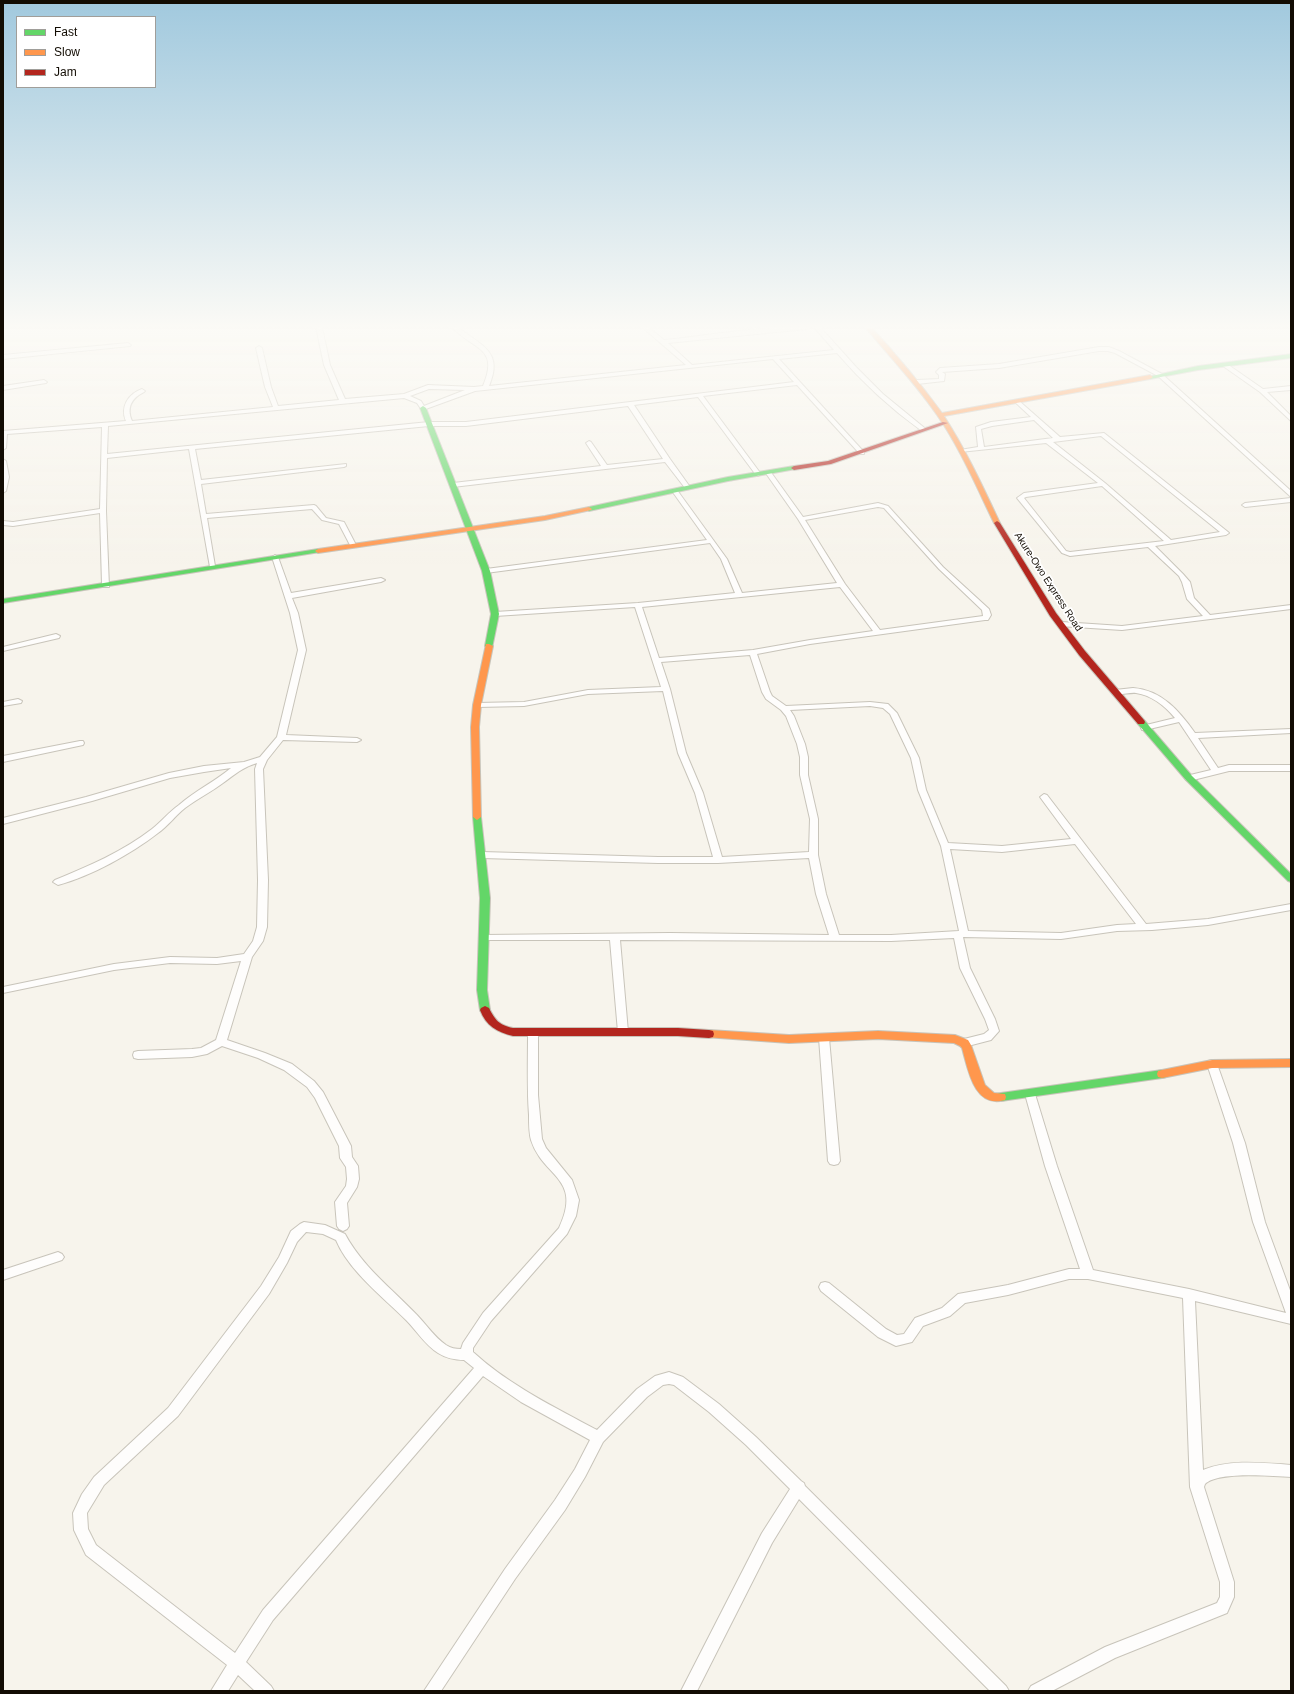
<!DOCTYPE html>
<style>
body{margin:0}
#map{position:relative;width:1294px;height:1694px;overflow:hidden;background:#f7f4ec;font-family:Helvetica,sans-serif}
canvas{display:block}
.frame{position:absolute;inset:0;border:4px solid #120c03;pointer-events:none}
.legend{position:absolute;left:16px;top:16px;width:140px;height:72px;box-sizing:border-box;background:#fff;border:1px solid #a09e9a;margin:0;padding:5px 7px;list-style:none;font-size:12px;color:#120c03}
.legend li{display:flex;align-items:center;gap:8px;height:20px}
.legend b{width:20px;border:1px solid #a09e9a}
</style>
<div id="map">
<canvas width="1294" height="1694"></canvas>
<div class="frame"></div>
<ul class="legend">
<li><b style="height:5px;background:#63d668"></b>Fast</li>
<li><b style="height:5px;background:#ff974d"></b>Slow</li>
<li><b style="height:5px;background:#b3261e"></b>Jam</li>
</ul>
</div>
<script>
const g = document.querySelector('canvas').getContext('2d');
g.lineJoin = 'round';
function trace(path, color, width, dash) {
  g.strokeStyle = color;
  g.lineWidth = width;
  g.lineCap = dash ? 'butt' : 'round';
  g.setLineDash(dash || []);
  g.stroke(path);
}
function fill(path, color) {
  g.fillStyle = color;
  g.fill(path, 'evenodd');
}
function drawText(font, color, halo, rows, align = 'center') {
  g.font = font + ' Helvetica,sans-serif';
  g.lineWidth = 3.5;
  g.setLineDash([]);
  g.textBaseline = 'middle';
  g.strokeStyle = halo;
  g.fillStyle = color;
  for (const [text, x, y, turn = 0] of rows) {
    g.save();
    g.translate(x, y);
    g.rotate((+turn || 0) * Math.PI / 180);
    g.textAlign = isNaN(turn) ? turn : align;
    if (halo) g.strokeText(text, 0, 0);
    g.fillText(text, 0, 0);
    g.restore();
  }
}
const street = new Path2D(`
 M316,327H322L330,365L345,399L404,394L428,385L474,387L483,386C500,347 473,350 452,327H458C481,346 504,351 489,386L686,365L642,327H648L664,340C712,335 761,326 809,327L806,329L668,343L692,365L834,350L814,327H820L856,367L883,394L927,430L922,431C890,408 862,382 837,353L779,359L864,452V454H860L797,385L703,396L761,474L758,476L756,475L698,397L634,405L670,459L690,487L687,489L685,488L665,462L453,487L450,485L453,483L601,466L586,443L589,441L591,442L607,465L663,459L628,406L466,426H429L195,449L201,480L346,464V466L344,467L201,484L206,514L314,505L316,506L326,518L344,522L356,545L353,547L350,545L339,524L322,520L312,509L207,518L215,566L212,568L210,567L189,449L107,458L106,511L109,587H103L102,585L100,513L13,526L3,525V521L13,522L100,509L102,427L7,434L6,448L3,450V431L126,421C120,407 128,394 142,389L145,391L144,392C132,398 126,407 132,421L273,407L265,387L256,348L259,346L262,348L271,387L278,406L339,400L324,365ZM773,359L794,382L466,422H429L107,454L108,426L404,398L417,403L421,409L423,410L475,391ZM429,389L465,390L424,406L421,401L410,396Z
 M128,343L131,345L130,346L3,359V355Z
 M1099,347H1109L1119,351L1162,374L1291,491V497L1158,376L1115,353L1108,351H1099L999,368L942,372L945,374L944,381L917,384L914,382L917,380L939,379V375L936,372L940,368L999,364Z
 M1223,364H1227L1263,389L1291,386V390L1267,392L1291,416V421L1260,392L1223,366Z
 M44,380L47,382L46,383L3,390V386Z
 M1018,400L1060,437L1104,433L1228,532L1229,533L1226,535L1155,546L1183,574L1190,582L1194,598L1210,615L1291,605V609L1122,630L1059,626V622H1062L1122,626L1203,616L1187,599L1182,582L1179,576L1148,547L1070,556L1062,553L1017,498L1024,493L1098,483L1046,443L960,452V450L978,447L976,427L991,422L1031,417L1016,403V401ZM1034,420L1053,438L984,447L981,429L992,426ZM1101,436L1220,532L1171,540L1105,483L1053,442ZM1102,486L1164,541L1070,552L1066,551L1024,498L1026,497Z
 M3,459L6,461L9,477L6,491L3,493Z
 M766,471H770L803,517L878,503L888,506L943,567L989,609L991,615L988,620H985L810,644L757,654L770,692L772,696L786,706L870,702L888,704L897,713L919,758L926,790L948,843L1002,846L1071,839L1040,797L1044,794L1047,795L1146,924L1208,919L1291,904V910L1208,925L1152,930L1117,931L1061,939L963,937L970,968L995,1019L999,1031L991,1040L964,1047L960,1046L959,1043L960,1040L984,1034L989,1030L985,1019L960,968L954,938L891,941L620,940L628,1032L627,1035H619L618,1032L610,940H481L479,938L484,935L670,933L829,935L816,894L809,858L718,863H658L482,858L477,855L482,852L658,857H713L695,793L678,753L663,691L588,694L524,706L477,707L473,705L477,703L524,702L588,690L661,687L635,607L495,616L491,614L495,612L638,603L735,593L721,559L710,543L486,573L482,571L486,569L707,540L672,491L675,489L677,490L727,559L742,593L837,583L798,519L765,472ZM878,507L884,508L939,569L982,610L983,616L880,630L845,584L805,520ZM840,587L873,631L810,640L753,650L659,658L642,607ZM750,655L762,692L766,699L781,710L786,716L797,744L800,757V775L810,819L809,852L722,857L703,793L686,753L670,689L661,662ZM870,706L883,708L890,714L911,758L918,790L941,846L959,931L891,935H839L826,894L818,855V819L808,775V757L805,744L794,716L790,710ZM1075,844L1136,924L1117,925L1061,933L968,931L950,849L1002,852Z
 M1291,498V502L1245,507L1242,505L1245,503Z
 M275,555L278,557L291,593L381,578L385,580L381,582L292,598L298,613L306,650L286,735L357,738L361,740L357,742L283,740L267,760L263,769L268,880L267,927L263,941L252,957L227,1040L265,1053L292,1064L314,1081L323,1092L351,1146L352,1157L358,1166L359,1179L357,1187L347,1203L349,1226L347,1229L343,1231L339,1229L337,1226L335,1202L346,1186L347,1179L346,1167L340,1158L339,1146L315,1098L307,1087L284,1070L258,1058L222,1046L207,1054L192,1057L138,1059L134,1058L133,1055L134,1052L138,1051L192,1049L201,1048L216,1040L241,961L217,964L170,963L114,970L3,993V987L114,964L170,957L217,958L244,954L253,941L257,927L258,880L255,769L257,763C243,767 234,775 223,783C211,792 197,799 185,808C175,816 168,826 158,833C131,854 91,876 58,885L53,882L55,880C89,866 122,852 152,829C161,822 169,812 179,805C195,791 214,782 231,768L204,772L170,778L92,801L3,824V818L86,797L169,773L204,766L244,762L260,757L277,737L298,650L290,613L272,557Z
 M56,634L60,636L59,638L3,651V647Z
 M1133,688C1162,690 1180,712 1195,733L1291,729V733L1198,738L1218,768L1229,765H1291V771H1229L1189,781L1186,780L1185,778L1186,776L1211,770L1179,722L1145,730H1142L1141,728L1142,726L1175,718C1165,706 1151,695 1136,693C1128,692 1117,697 1111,692L1115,690Z
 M18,699L22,701L21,703L3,706V702Z
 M80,741H83L84,743L83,745L3,762V756Z
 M533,1029L537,1030L538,1033V1095L542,1139L546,1148L572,1180L579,1200L576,1216L567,1234L491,1321L473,1348V1352C509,1385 554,1407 597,1430L637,1389L655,1376L669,1372L683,1377L719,1404L756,1437L801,1481L804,1483L805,1486L1006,1686L1009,1691H990L799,1499L772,1543L697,1691H681L762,1533L790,1489L746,1445L709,1412L674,1385L669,1384L663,1385L647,1397L603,1442L585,1477L565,1510L515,1579L441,1691H424L505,1569L555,1500L575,1469L590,1440L521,1402L483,1376L273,1620L246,1662L271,1686L274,1691H255L238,1675L228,1691H211L227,1665L86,1555L74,1530L73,1513L82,1494L94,1477L168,1408L261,1286L279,1257L291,1231L300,1224L304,1222L325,1225L345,1234C362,1266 391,1288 416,1314C426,1324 434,1337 446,1345C451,1348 455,1349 461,1349L463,1343L483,1313L559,1228C583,1177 543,1178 531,1140C529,1133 529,1123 529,1115C527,1088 528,1061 528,1033L529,1030ZM306,1232L323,1234L336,1240C349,1271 383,1297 406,1320C417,1331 425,1345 438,1353C446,1358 455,1360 464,1360L474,1368L263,1610L235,1653L96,1545L88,1529L87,1513L104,1485L178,1416L269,1294L287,1263L297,1242Z
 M824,1034L828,1035L829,1038L840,1161L838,1164L834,1165L830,1164L828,1161L819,1038L820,1035Z
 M1212,1060L1216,1061L1217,1064L1245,1143L1265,1222L1291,1293V1324L1195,1301L1203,1470C1230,1459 1263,1463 1291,1465V1477C1272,1476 1218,1471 1205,1484L1204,1487L1234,1582V1597L1227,1613L1115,1658L1052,1691H1028L1031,1686L1105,1647L1217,1603L1220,1597V1582L1190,1487L1183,1298L1088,1279H1069L1008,1295L965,1303L950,1316L923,1326L912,1342L896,1346L878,1337L821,1291L819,1287L821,1283L825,1282L829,1283L886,1329L897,1335L904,1334L915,1318L942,1308L958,1294L1008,1285L1069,1269H1080L1045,1166L1025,1094L1026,1091L1030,1090L1034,1091L1035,1094L1057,1166L1093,1270L1189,1289L1286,1313L1253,1222L1233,1143L1207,1064L1208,1061Z
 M58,1252L62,1254L64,1257L62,1260L3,1280V1270Z`);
const fast = new Path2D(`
 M1291,354V358L1198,370L1150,379L1147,377L1198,366Z
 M423,406L426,408L490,571L499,614L492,648H489L485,646L491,614L482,571L420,408Z
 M794,466L796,467V469L728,481L589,511L586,509L589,507L728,477Z
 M318,549L321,551L320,552L3,603V599Z
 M1138,720H1144L1192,776L1291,874V882L1288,881L1186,780L1138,724L1137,722Z
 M477,814L481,817L490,898L487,990L490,1010L489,1012H481L480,1010L477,990L480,898L473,817Z
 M1162,1070L1166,1071L1167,1074L1166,1077L1162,1078L1001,1101L997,1100L996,1097L997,1094L1001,1093Z`);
const slow = new Path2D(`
 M865,327H871C896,354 920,383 942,413L1150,375L1153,377L1150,379L944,416C966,450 983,487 1000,523L997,525L994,523C976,486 960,448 937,415C915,383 889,356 865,327Z
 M589,507L592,509L591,510L545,520L318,553L315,551L318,549L545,516Z
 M486,644H489L493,646L481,705L479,727L481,817L477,820L473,817L471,727L473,705Z
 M709,1030L789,1035L878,1031L955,1035L968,1040L971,1045L985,1085L994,1093L1005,1094L1006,1097L1005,1100C974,1109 968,1069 962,1048L960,1046L954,1043L878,1039L789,1043L705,1037L704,1034L705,1031Z
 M1291,1059V1067L1212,1068L1162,1078L1158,1077L1157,1074L1158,1071L1162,1070L1212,1060Z`);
const jam = new Path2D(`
 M943,422L948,423L831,464L794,470L791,468L794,466L828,461Z
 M997,521L1000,523L1056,613L1085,651L1144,720L1145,722L1144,724H1138L1079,655L1050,616L994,523Z
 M485,1006L489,1008C495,1020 499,1025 513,1028H678L709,1030L713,1031L714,1034L713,1037L709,1038L678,1036H513C497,1032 486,1026 480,1010L481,1008Z`);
trace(street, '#c8c4ba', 2);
trace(fast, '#c8c4ba', 2);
trace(slow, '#c8c4ba', 2);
trace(jam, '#c8c4ba', 2);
fill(street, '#fefdfc');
fill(fast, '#63d668');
fill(slow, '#ff974d');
fill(jam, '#b3261e');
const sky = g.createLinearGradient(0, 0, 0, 564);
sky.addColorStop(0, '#a1c9de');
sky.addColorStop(0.58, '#fbfaf6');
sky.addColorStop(1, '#fbfaf600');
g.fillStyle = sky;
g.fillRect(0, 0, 1294, 564);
drawText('10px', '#120c03', '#fff', [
 ["Akure-Owo Express Road",1048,582,57]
]);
</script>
